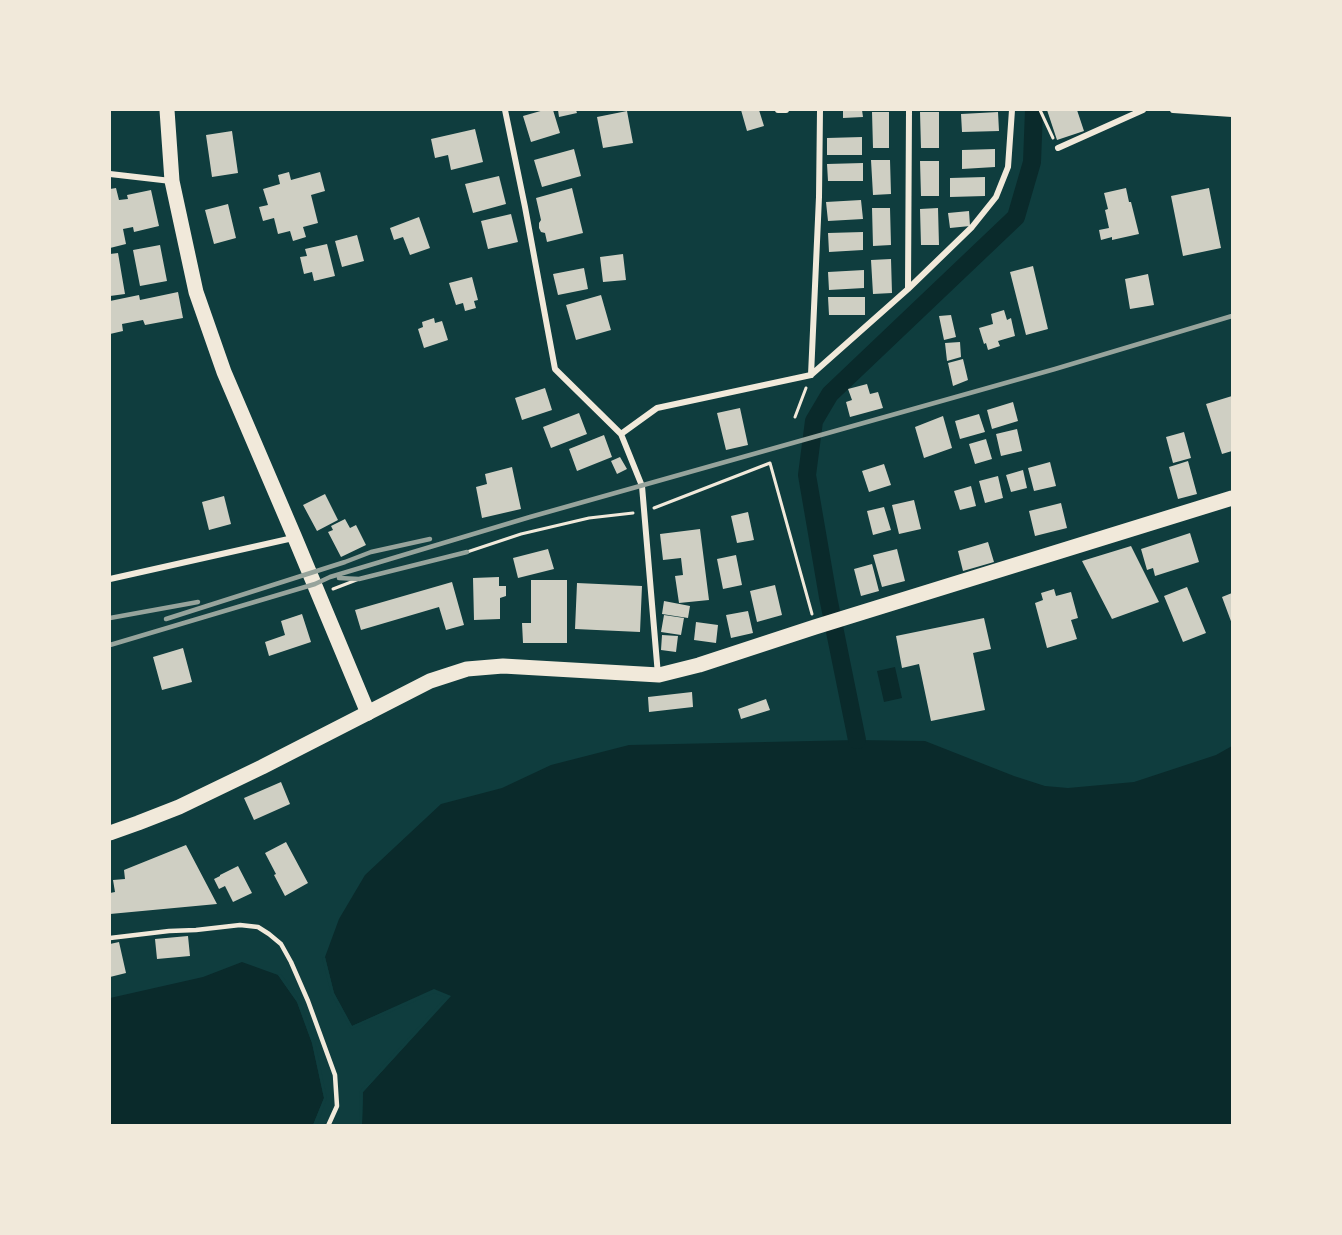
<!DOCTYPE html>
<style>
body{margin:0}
#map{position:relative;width:1342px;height:1235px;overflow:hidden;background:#0f3d3e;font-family:Overpass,sans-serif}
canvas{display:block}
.frame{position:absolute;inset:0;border:111px solid #f1e9da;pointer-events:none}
</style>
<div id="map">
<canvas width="1342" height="1235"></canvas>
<div class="frame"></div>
</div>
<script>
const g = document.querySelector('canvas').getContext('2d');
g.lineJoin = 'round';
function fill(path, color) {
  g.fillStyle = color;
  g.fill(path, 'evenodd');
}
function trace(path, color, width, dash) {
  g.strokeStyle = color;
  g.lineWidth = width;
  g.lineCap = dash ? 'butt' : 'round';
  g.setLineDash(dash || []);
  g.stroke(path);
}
fill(new Path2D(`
 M895,667L902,698L884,702L877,671Z
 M857,740L925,741L1014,776L1045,786L1068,788L1134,782L1216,755L1232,746V1125H362L363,1092L450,996L434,990L352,1026L334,993L325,957L339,919L365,875L441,804L502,788L551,765L629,745Z
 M242,962L278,975L297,1002L312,1043L324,1098L313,1125H110V998L203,977Z`), '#0a2a2b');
fill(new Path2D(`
 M325,957L334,993L352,1026L434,989L451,996L363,1092L362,1125L359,1126L360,1091L446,997L434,993L351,1029L331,994L322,958Z
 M281,974L300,1001L315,1042L327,1098L317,1126L313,1125L324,1098L312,1043L297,1002L278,975Z`), '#0f3d3e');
trace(new Path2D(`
 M857,740L828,597L807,475L814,421L830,394L1016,217L1032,162L1034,110`), '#0a2a2b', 18);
fill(new Path2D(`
 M544,110H553L560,133L531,142L523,116Z
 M558,110H576L577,113L559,117Z
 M741,110H759L764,126L747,131Z
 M843,110H862L863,117L843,118Z
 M1047,110H1077L1084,131L1057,140Z
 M627,111L633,143L603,148L597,117Z
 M872,112H889V148H873Z
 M920,112H939V148H921Z
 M998,112L999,131L962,132L961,114Z
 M475,129L483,162L451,170L448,155L435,158L431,139Z
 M232,131L238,173L212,177L206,135Z
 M862,137V155H827V138Z
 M574,149L581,176L542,187L534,160Z
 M995,149V167L962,169V150Z
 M871,160H890L891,194L873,195Z
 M920,161H939V196H921Z
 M863,163V181H828L827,164Z
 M289,172L291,180L320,172L325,191L311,195L318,223L303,227L306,237L293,241L290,231L278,234L274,218L263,221L259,207L268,205L263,189L280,184L278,175Z
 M499,176L506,204L473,213L465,184Z
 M985,177V196L950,197V178Z
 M116,188L119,200L128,199L127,195L151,190L159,226L134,232L133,227L123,229L126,244L110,248V189Z
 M572,188L583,233L547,242L545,233L541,232L539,228V223L541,220L536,198Z
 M1126,188L1129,202H1131L1139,234L1112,240V237L1101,240L1099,230L1109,228L1105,210L1108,209L1104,193Z
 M1209,188L1221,248L1183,256L1171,196Z
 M861,200L863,219L828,221L826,202Z
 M228,204L236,238L214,244L205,210Z
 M872,208H890L891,245L873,246Z
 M938,208L939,245H921L920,209Z
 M969,211L970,226L950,228L948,213Z
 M511,214L518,242L488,249L481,221Z
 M419,217L430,248L410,255L403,237L394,240L390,228Z
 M863,232V250L829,252L828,233Z
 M357,235L364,261L342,267L335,241Z
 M327,244L335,276L314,281L312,272L304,274L300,257L307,256L305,249Z
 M160,245L167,281L140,286L133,250Z
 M118,253L125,294L110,296V254Z
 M623,254L626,280L603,282L600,257Z
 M891,259L892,293L873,294L871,260Z
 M1033,266L1048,329L1026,335L1010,272Z
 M584,268L588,289L558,295L553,274Z
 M864,270V288L829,290L828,272Z
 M1148,274L1154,305L1130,309L1125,279Z
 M472,277L478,300L474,301L476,308L465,311L463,303L456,305L449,283Z
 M178,292L183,318L145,325L143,320L122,324L123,331L110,334V301L139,295L140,300Z
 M601,295L611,330L576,340L566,305Z
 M828,297H865V315H829Z
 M1004,310L1007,320L1011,318L1015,336L998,341L1000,346L988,350L986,343L984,344L979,328L993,324L991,314Z
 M951,315L956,337L944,340L939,316Z
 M434,318L435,323L442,321L448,340L424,348L418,329L423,327L422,322Z
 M960,342L961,357L947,361L945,343Z
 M963,359L968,380L953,386L948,363Z
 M867,384L870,394L878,392L883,408L850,417L846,402L852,400L848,389Z
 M545,388L552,410L522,420L515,398Z
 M1232,396V451L1222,454L1206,404Z
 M1013,402L1018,421L992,429L987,410Z
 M740,408L748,445L726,450L717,413Z
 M579,413L587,434L551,448L543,427Z
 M979,414L985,432L960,439L955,421Z
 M943,416L952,448L924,458L915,427Z
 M1017,429L1022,451L1001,456L996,434Z
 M1184,432L1191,458L1173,463L1166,437Z
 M604,435L612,457L577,471L569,449Z
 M986,439L992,459L975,464L969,444Z
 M620,457L627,469L617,474L611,461Z
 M1188,461L1197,494L1178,499L1169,467Z
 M1050,462L1056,486L1034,491L1028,468Z
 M884,464L891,485L869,492L862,471Z
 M512,467L521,509L482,518L476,487L487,484L485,474Z
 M1023,470L1027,488L1011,492L1006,475Z
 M998,476L1003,498L985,503L979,481Z
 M971,486L976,506L960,510L954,491Z
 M325,494L338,520L317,531L303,505Z
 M224,496L231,524L209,530L202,502Z
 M914,500L921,529L899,534L892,505Z
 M1061,503L1067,528L1035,536L1029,511Z
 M884,507L891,530L873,535L867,511Z
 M748,512L754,540L737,543L731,516Z
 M345,519L350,528L356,525L366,545L341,557L328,532L333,530L331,526Z
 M700,529L709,600L679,603L675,576L683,575L681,558L663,560L660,534Z
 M1190,533L1199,562L1155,576L1153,568L1147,570L1141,549Z
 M988,542L994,562L963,571L958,551Z
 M1131,546L1159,602L1112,619L1082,561Z
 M548,549L554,569L518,578L513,558Z
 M897,549L905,581L882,587L873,555Z
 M736,555L742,585L723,589L717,559Z
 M872,564L879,591L861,596L854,569Z
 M499,577V586H506V596L500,598V619L474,620L473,578Z
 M531,580H567V643H523L522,623H531Z
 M452,582L464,625L446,630L439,607L361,630L355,610Z
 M577,583L642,586L640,632L575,629Z
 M775,585L782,615L757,622L750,591Z
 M1187,587L1206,633L1183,642L1164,596Z
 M1054,589L1056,596L1071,592L1078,618L1071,620L1077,639L1047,648L1035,603L1043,600L1041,593Z
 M1232,593V624L1222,597Z
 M664,601L690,606L688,618L662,614Z
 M748,611L753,633L731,638L726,615Z
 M302,614L311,642L269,656L265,642L285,635L281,621Z
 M664,615L684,618L681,635L661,632Z
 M984,618L991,649L973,653L985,710L931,721L919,664L902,668L896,636Z
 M696,622L718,625L716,643L694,640Z
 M662,635L678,636L676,652L661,650Z
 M183,648L192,682L162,690L153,657Z
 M692,692L693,707L649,712L648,697Z
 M766,699L770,710L741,719L738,709Z
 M281,782L290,804L254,820L244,798Z
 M286,842L308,883L285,896L274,875L276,874L265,853Z
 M186,845L217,904L110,914V893L115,892L113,880L125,879L124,870Z
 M238,866L252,893L233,902L225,886L219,889L214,879L220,876V875Z
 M188,936L190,956L157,959L155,939Z
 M119,942L126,973L110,977V944Z`), '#cfcfc3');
trace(new Path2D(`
 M1040,110L1053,138
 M795,417L806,388
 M654,508L770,463L812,614
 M467,552L521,534L589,518L633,513
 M333,589L359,579`), '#f1e9da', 3);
trace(new Path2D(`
 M110,938L169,931L196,930L240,925L258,927L269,934L281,944L291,962L308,1001L335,1075L337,1106L328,1126`), '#f1e9da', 4.5);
trace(new Path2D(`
 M505,110L525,207L555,369L621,434L642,486L658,675
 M778,110H786
 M1173,110L1232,114
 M1058,148L1143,110
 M110,174L171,181
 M908,289L909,110
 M811,375L819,197L820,110
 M621,434L657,408L811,375L908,289L972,227L996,197L1008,167L1012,110
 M110,579L293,538`), '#f1e9da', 6);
trace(new Path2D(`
 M167,110L172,181L196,292L224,372L295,538L368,713`), '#f1e9da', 15);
trace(new Path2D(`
 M110,833L138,823L179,807L262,767L430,681L467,669L503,666L659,675L699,665L815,627L1232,498`), '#f1e9da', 15);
trace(new Path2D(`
 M339,578L359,579L467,552
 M110,618L198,602
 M166,619L345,562L371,552L430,539
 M110,645L315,584L330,577L530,517L1055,369L1232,316`), '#97a49c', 4.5);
</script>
